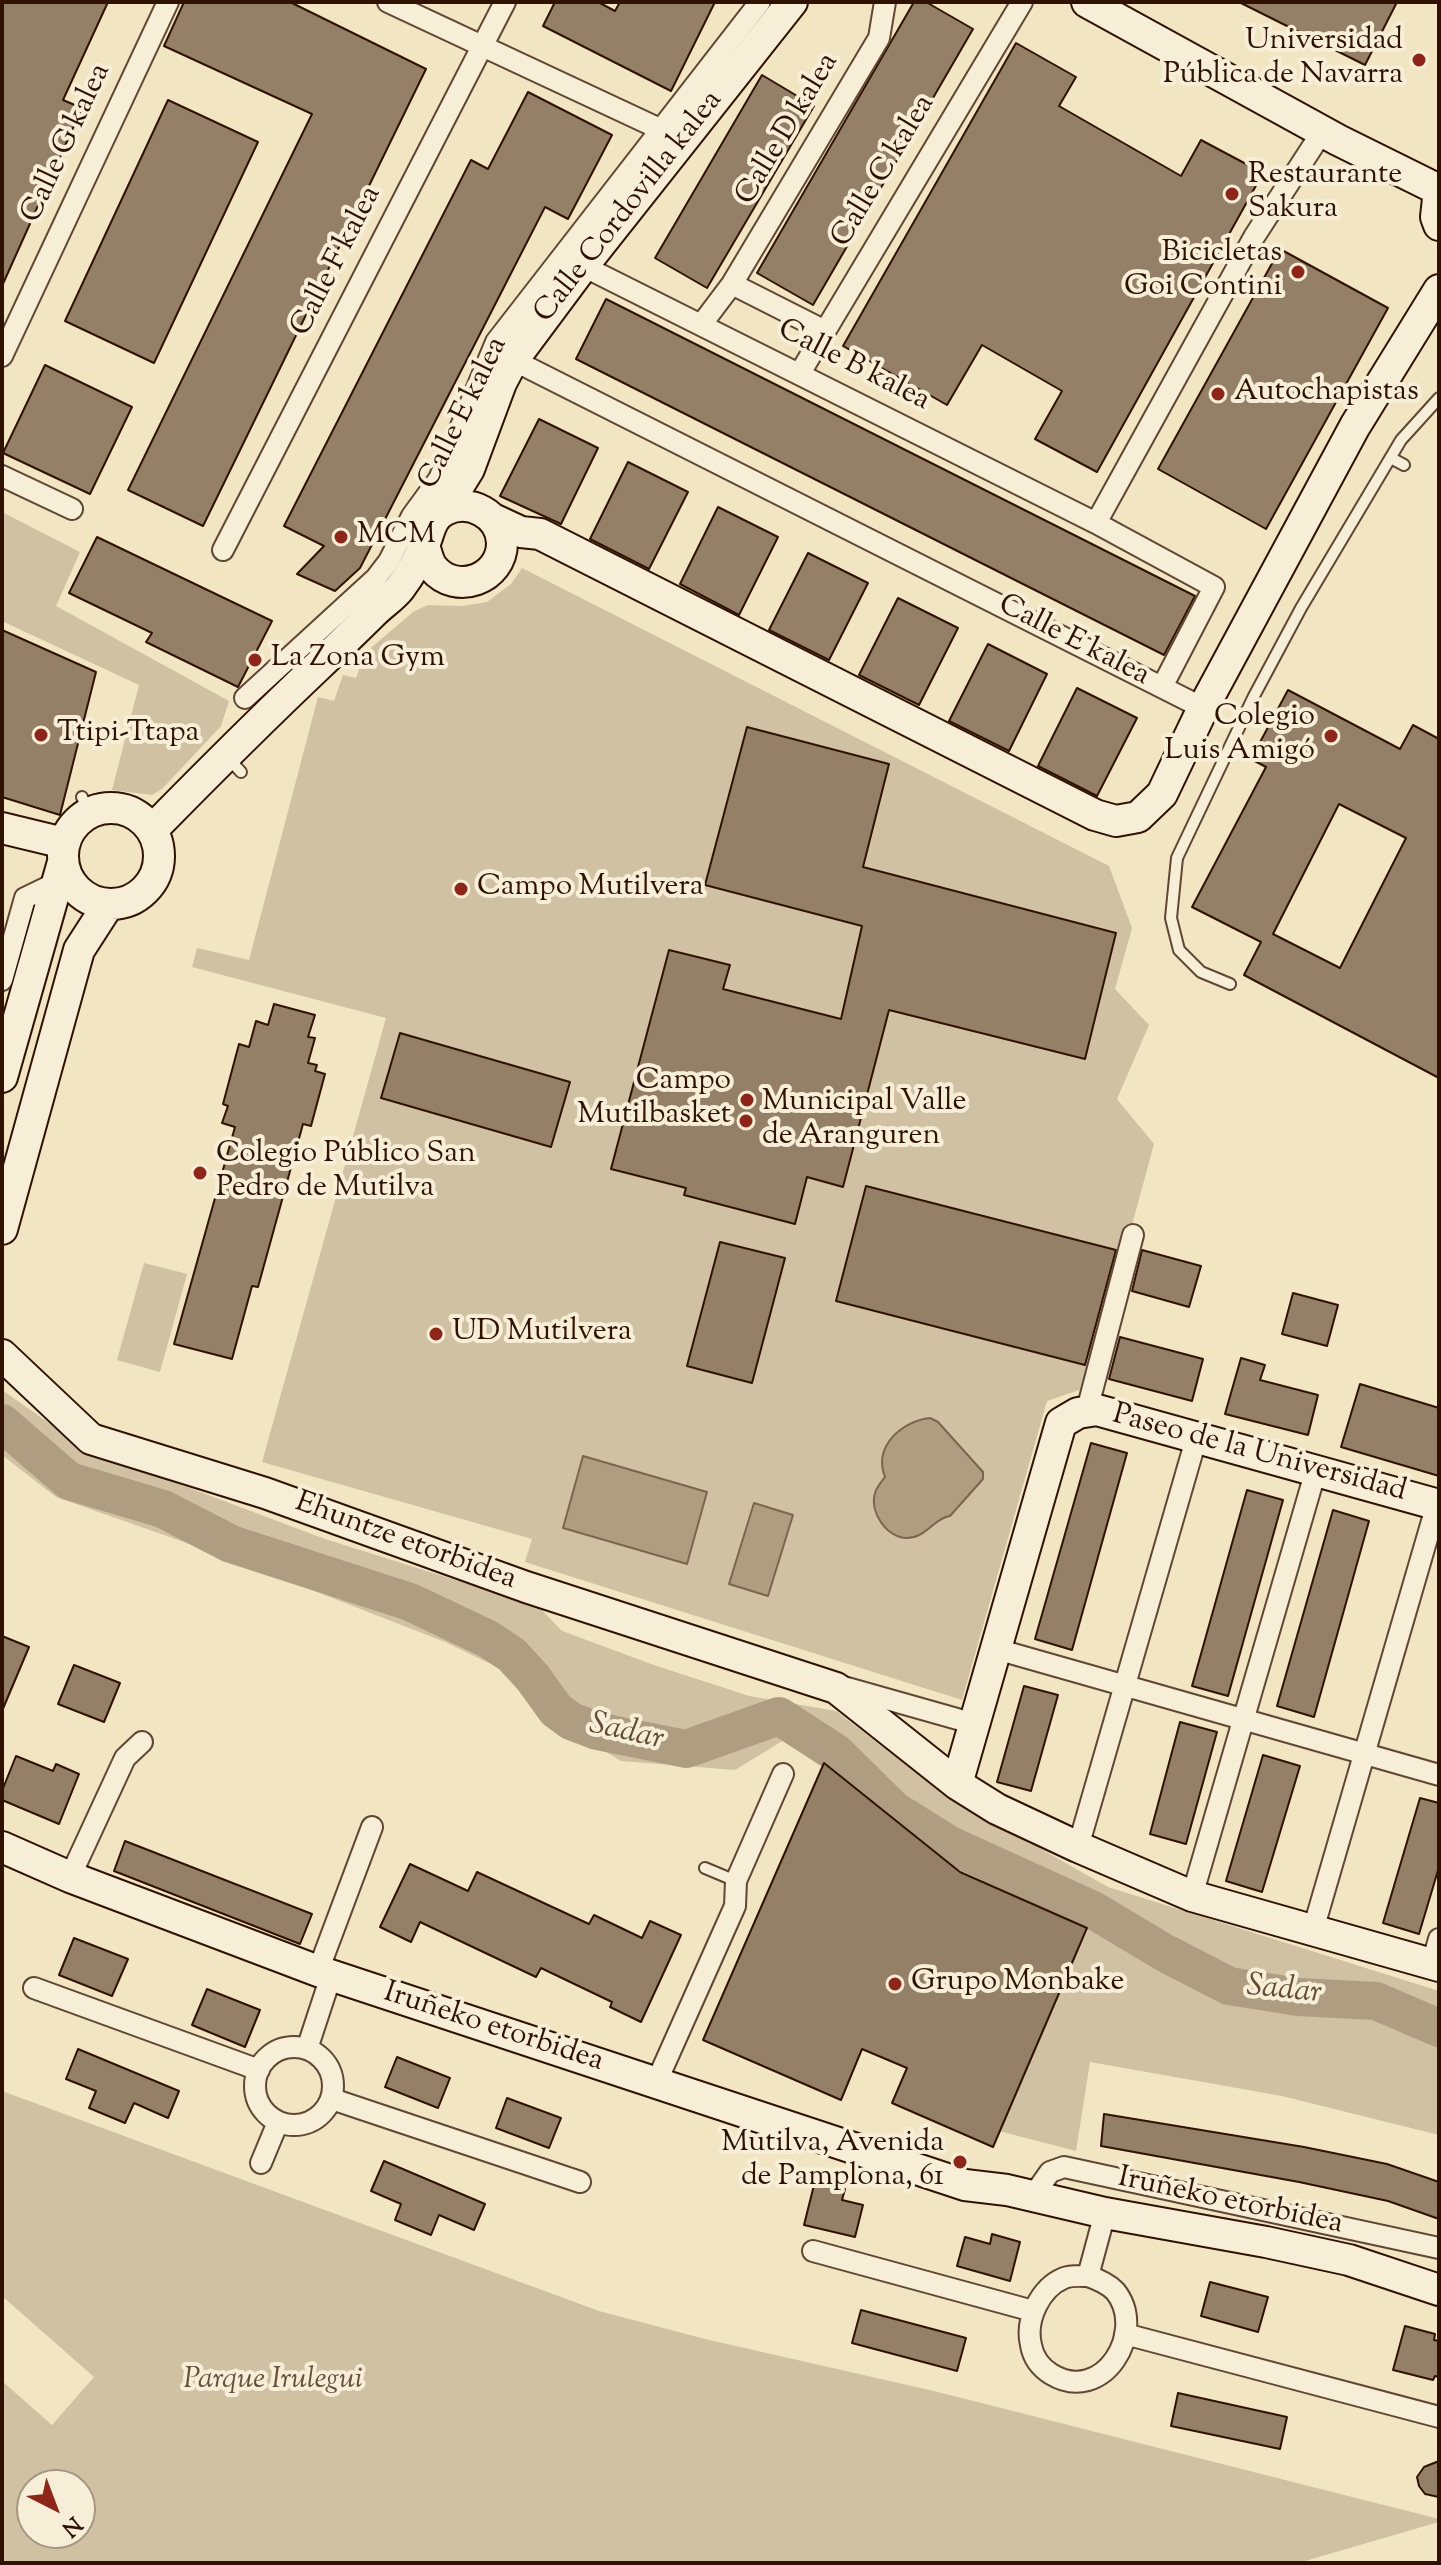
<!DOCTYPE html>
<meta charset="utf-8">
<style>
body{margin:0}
#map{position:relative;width:1441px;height:2565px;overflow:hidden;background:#f1e5c2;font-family:"Sorts Mill Goudy",serif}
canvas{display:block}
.frame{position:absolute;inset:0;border:4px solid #301203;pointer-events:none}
.north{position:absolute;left:16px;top:2469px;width:80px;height:80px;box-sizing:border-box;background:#f6eed7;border:2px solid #a79682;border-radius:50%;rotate:138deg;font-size:22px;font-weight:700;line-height:32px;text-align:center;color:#301203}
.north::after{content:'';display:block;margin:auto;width:28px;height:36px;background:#8f2418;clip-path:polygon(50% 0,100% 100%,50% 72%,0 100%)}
</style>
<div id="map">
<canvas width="1441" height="2565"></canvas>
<div class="frame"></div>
<div class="north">N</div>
</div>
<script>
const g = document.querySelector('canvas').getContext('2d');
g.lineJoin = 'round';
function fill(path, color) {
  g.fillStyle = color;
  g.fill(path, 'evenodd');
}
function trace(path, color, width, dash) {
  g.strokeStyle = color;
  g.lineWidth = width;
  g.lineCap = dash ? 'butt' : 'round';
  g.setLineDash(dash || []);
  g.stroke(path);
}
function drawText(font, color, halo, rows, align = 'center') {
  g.font = font + ' "Sorts Mill Goudy",serif';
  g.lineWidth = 8;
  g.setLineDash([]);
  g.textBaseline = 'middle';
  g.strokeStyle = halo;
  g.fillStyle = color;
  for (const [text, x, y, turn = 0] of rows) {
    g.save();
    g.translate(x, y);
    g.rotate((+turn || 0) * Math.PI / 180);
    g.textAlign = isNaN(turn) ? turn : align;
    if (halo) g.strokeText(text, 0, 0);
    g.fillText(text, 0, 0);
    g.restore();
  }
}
fill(new Path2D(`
 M2,512L80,552L56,606L229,701L221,726L162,789L152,795L112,790L139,685L2,621Z
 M522,568L1109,866L1132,928L1115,989L1149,1025L1117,1099L1154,1144L1088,1387L1047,1401L962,1700L525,1562L532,1539L262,1462L386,1018L192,967L197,948L249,960L318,697L334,701L343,675L356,678L365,653L413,612L428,605L462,606L487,602L511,584Z
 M144,1263L187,1274L160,1372L117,1360Z
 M2,1390L86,1449L325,1539L538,1606L562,1631L654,1665L749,1696L836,1711L910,1768L997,1824L1108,1887L1439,1991V2135L1282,2096L1090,2062L1076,2151L995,2130L1091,1923L967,1864L892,1814L830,1760L789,1737L735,1770L621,1761L552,1720L524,1680L445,1642L235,1560L56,1497L2,1455Z
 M2,2091L599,2311L705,2339L938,2392L1439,2519V2522L1298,2563H2V2381L52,2425L94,2377L2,2296ZM80,2485V2533H32V2485Z`), '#d0c1a2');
const water = new Path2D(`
 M930,1418L938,1422L983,1472V1479L950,1516C934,1518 926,1538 907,1538C887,1538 869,1512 875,1493C876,1488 882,1481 885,1477C873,1447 901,1421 930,1418Z
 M583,1456L707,1492L687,1564L563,1528Z
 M754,1503L793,1515L768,1596L729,1584Z`);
fill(water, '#af9d81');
trace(water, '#7c654f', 2);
trace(new Path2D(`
 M2,1423L69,1481L163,1509L231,1544L410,1602L488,1639L512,1655L533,1678L556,1710L571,1721L597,1731L686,1749L779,1716L836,1753L894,1810L950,1845L1093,1910L1165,1953L1229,1986L1298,1997L1376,2001L1439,2028`), '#af9d81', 38);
const building = new Path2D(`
 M2,2H108L63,100L82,108L2,286Z
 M184,2H290L426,69L203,526L128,490L312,114L164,46Z
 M555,2H598L615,11L620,2H715L671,91L543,26Z
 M914,2H926L973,29L813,305L757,273Z
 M1239,2H1397L1365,65Z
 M1016,43L1076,77L1059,106L1181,176L1201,140L1263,173L1097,472L1035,439L1062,391L982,345L947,405L843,346Z
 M762,75L814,106L707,288L655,258Z
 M528,92L612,135L568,219L545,207L360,568L335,591L297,574L324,546L284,526L471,160L488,169Z
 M168,100L258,142L154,363L65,321Z
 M1280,249L1388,308L1266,529L1158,469Z
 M606,299L1195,596L1164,655L576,359Z
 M45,365L132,407L90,494L3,453Z
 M539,419L598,448L561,524L500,496Z
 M628,462L688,492L649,569L590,539Z
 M718,507L778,537L739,615L680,584Z
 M97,537L272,621L238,687L146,642L152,633L69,593Z
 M808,553L868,583L829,660L769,630Z
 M898,598L958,628L919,705L859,675Z
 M2,630L96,672L60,815L2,797Z
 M988,644L1047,674L1009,751L949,721Z
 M1077,688L1137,718L1097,796L1038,766Z
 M1288,690L1400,749L1413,725L1439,739V1078L1244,975L1261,942L1192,907L1266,767L1251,759ZM1339,804L1406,838L1340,968L1273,934Z
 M747,727L889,764L863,867L1116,933L1085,1059L889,1010L843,1187L807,1177L795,1224L684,1195L686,1188L611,1169L669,950L730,965L723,989L841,1019L862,926L705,885Z
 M274,1004L315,1015L308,1037L315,1038L308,1063L317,1065L315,1071L325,1074L311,1126L303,1124L258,1287L252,1286L232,1359L174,1344L235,1127L222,1123L228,1106L223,1104L239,1044L249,1047L256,1021L268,1025Z
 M400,1033L570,1082L551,1147L381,1098Z
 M866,1186L1116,1250L1085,1365L836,1301Z
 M720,1242L785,1258L752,1383L687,1366Z
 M1142,1250L1201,1266L1189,1307L1132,1291Z
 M1293,1293L1338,1305L1327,1346L1282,1334Z
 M1120,1337L1203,1359L1192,1401L1109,1379Z
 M1241,1358L1265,1365L1260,1380L1318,1395L1308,1435L1225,1414Z
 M1360,1384L1439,1408V1476L1341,1447Z
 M1091,1443L1127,1453L1072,1650L1035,1639Z
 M1247,1490L1283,1500L1228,1696L1192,1686Z
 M1333,1510L1369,1521L1314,1717L1277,1706Z
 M2,1636L29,1647L2,1711Z
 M74,1665L120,1683L104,1722L58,1704Z
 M1024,1686L1058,1695L1031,1791L997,1782Z
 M1180,1722L1217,1732L1186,1844L1150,1834Z
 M1263,1755L1300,1766L1262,1892L1226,1881Z
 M16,1756L53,1771L56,1764L79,1774L59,1824L2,1800V1791Z
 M824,1763L960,1872L1087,1928L993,2147L892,2103L907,2068L862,2049L841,2100L703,2040Z
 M1420,1798L1439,1803V1867L1419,1934L1383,1923Z
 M125,1841L312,1914L300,1944L114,1871Z
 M410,1864L468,1891L477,1872L589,1924L594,1915L642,1938L650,1921L681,1935L641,2022L610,2007L612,2002L541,1968L536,1977L420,1922L411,1942L380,1927Z
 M74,1938L128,1959L112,1996L59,1975Z
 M207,1989L260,2010L245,2047L192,2025Z
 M78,2049L179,2091L168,2118L134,2103L125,2123L89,2108L96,2091L66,2079Z
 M397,2057L450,2078L438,2108L385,2087Z
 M507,2098L561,2118L549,2148L496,2128Z
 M1104,2114L1304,2147L1387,2164L1439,2182V2219L1388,2201L1299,2182L1101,2146Z
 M384,2161L485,2204L474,2230L439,2215L431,2235L395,2220L401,2204L371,2191Z
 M815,2181L845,2189L842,2200L863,2205L855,2237L804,2225Z
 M992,2234L1020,2242L1010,2281L957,2266L965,2237L990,2244Z
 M1210,2282L1268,2297L1258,2332L1201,2316Z
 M861,2310L966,2338L957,2371L852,2343Z
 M1405,2326L1435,2334L1434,2340L1439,2341V2377L1435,2376L1433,2380L1393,2370Z
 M1178,2393L1287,2417L1280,2449L1171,2426Z
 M1439,2461V2497L1425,2494L1419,2486L1417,2477L1424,2467Z`);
fill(building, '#948066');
trace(building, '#301203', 2);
const lane = new Path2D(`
 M1391,458L1404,465
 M227,757L241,772
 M82,797L89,813
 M1230,984L1201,972L1179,950L1171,918L1177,858L1254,696L1301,608L1401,440L1439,398
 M705,1868L736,1881`);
const street = new Path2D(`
 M388,2L662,130L669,136
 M583,266L1096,523L1214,587L1162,687
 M732,284L825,331
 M701,325L732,284L879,38L885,2
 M2,356L168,2
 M513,360L1203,708
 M800,373L1022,2
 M2,476L72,509
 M1096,523L1254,237L1322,132
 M223,550L505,2
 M245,698L376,578L389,561L412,516L439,479L496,342L760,2
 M2,980L25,898L56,883
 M1087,1410L1133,1235
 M996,1649L1439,1775
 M844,1687L975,1724
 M1078,1847L1197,1436
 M70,1877L125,1758L142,1742
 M1192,1896L1316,1470
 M1313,1930L1437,1504
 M1432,1964L1439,1939
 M318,1971L372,1827
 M34,1988L259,2070
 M255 2086a39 39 0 1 1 78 0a39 39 0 1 1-78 0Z
 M307,2049L331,1976
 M656,2083L735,1906L736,1881L783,1774
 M332,2099L580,2182
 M261,2163L278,2122
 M1033,2196L1050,2172L1064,2167L1439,2248
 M813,2251L1033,2311
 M1088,2276C1097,2279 1108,2284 1115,2291C1148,2331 1103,2406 1051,2374C1040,2367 1033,2357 1031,2345C1025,2320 1040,2288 1064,2278C1071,2275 1081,2276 1088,2276Z
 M1088,2276L1105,2213
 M1125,2334L1439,2417`);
const secondary = new Path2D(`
 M1087,2L1338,140L1439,190L1436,217L1439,225
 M443,511L469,469L501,383L513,360L583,266L792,2
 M493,519L521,532L540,534L1095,815L1116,821L1138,817L1162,794L1203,708L1355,426L1439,290
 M63 856a48 48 0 1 1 96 0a48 48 0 1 1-96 0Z
 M2,828L64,843
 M153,829C207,774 261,720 317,667C336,649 355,631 374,612C382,604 393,597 400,588C409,576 419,559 424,545C430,532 430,518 445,510C469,498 501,514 502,543C502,579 456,596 433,568C428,562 427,553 424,546
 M2,1077L63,862
 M2,1229L79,950L108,905
 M2,1355L91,1439L265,1493L526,1587L836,1688L957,1784L997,1809L1078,1847L1192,1896L1439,1966
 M957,1784L1061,1423L1078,1413L1097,1410L1439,1505
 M2,1847L70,1877L318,1971L965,2185L1007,2190L1105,2213L1266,2242L1349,2260L1439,2290`);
trace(lane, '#604733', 14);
trace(street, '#604733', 24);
trace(secondary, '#301203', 34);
trace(lane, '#f6eed7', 10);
trace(street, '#f6eed7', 20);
trace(secondary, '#f6eed7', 30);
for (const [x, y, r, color] of [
 [1419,60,8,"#8f2418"],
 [1232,194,8,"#8f2418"],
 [1298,272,8,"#8f2418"],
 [1218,394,8,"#8f2418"],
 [341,537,8,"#8f2418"],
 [255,660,8,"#8f2418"],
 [41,735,8,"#8f2418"],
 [1331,736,8,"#8f2418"],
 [461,889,8,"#8f2418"],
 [747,1100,8,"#8f2418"],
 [746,1121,8,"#8f2418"],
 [200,1173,8,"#8f2418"],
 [436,1334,8,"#8f2418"],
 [895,1984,8,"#8f2418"],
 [960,2162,8,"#8f2418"]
]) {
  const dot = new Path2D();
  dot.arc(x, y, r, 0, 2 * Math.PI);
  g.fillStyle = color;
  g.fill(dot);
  trace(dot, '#f6eed7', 3);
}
drawText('30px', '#301203', '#f6eed7', [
 ["Universidad",1403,43,"right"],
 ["Pública de Navarra",1403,77,"right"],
 ["Restaurante",1248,177],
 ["Sakura",1248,211],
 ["Bicicletas",1282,255,"right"],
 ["Goi Contini",1282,289,"right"],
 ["Autochapistas",1234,394],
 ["MCM",357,537],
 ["La Zona Gym",271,660],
 ["Colegio",1315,719,"right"],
 ["Luis Amigó",1315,753,"right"],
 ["Ttipi-Ttapa",57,735],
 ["Campo Mutilvera",477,889],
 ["Campo",731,1083,"right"],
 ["Mutilbasket",731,1117,"right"],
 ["Municipal Valle",762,1104],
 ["de Aranguren",762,1138],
 ["Colegio Público San",216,1156],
 ["Pedro de Mutilva",216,1190],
 ["UD Mutilvera",452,1334],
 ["Grupo Monbake",911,1984],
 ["Mutilva, Avenida",944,2145,"right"],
 ["de Pamplona, 61",944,2179,"right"]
], 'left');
drawText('30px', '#301203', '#f6eed7', [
 ["Calle D kalea",789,130,-59],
 ["Calle G kalea",68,144,-65],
 ["Calle C kalea",885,172,-59],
 ["Calle Cordovilla kalea",630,208,-52],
 ["Calle F kalea",338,262,-63],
 ["Calle B kalea",853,367,27],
 ["Calle E kalea",465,414,-64],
 ["Calle E kalea",1073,642,27],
 ["Paseo de la Universidad",1259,1455,15],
 ["Ehuntze etorbidea",405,1543,20],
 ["Iruñeko etorbidea",493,2029,18],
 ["Iruñeko etorbidea",1230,2203,12]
]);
drawText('italic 30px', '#684f3b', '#f6eed7', [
 ["Parque Irulegui",273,2382]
]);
drawText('italic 32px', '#634a35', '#f6eed7', [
 ["Sadar",626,1734,13],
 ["Sadar",1284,1992,6]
]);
</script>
